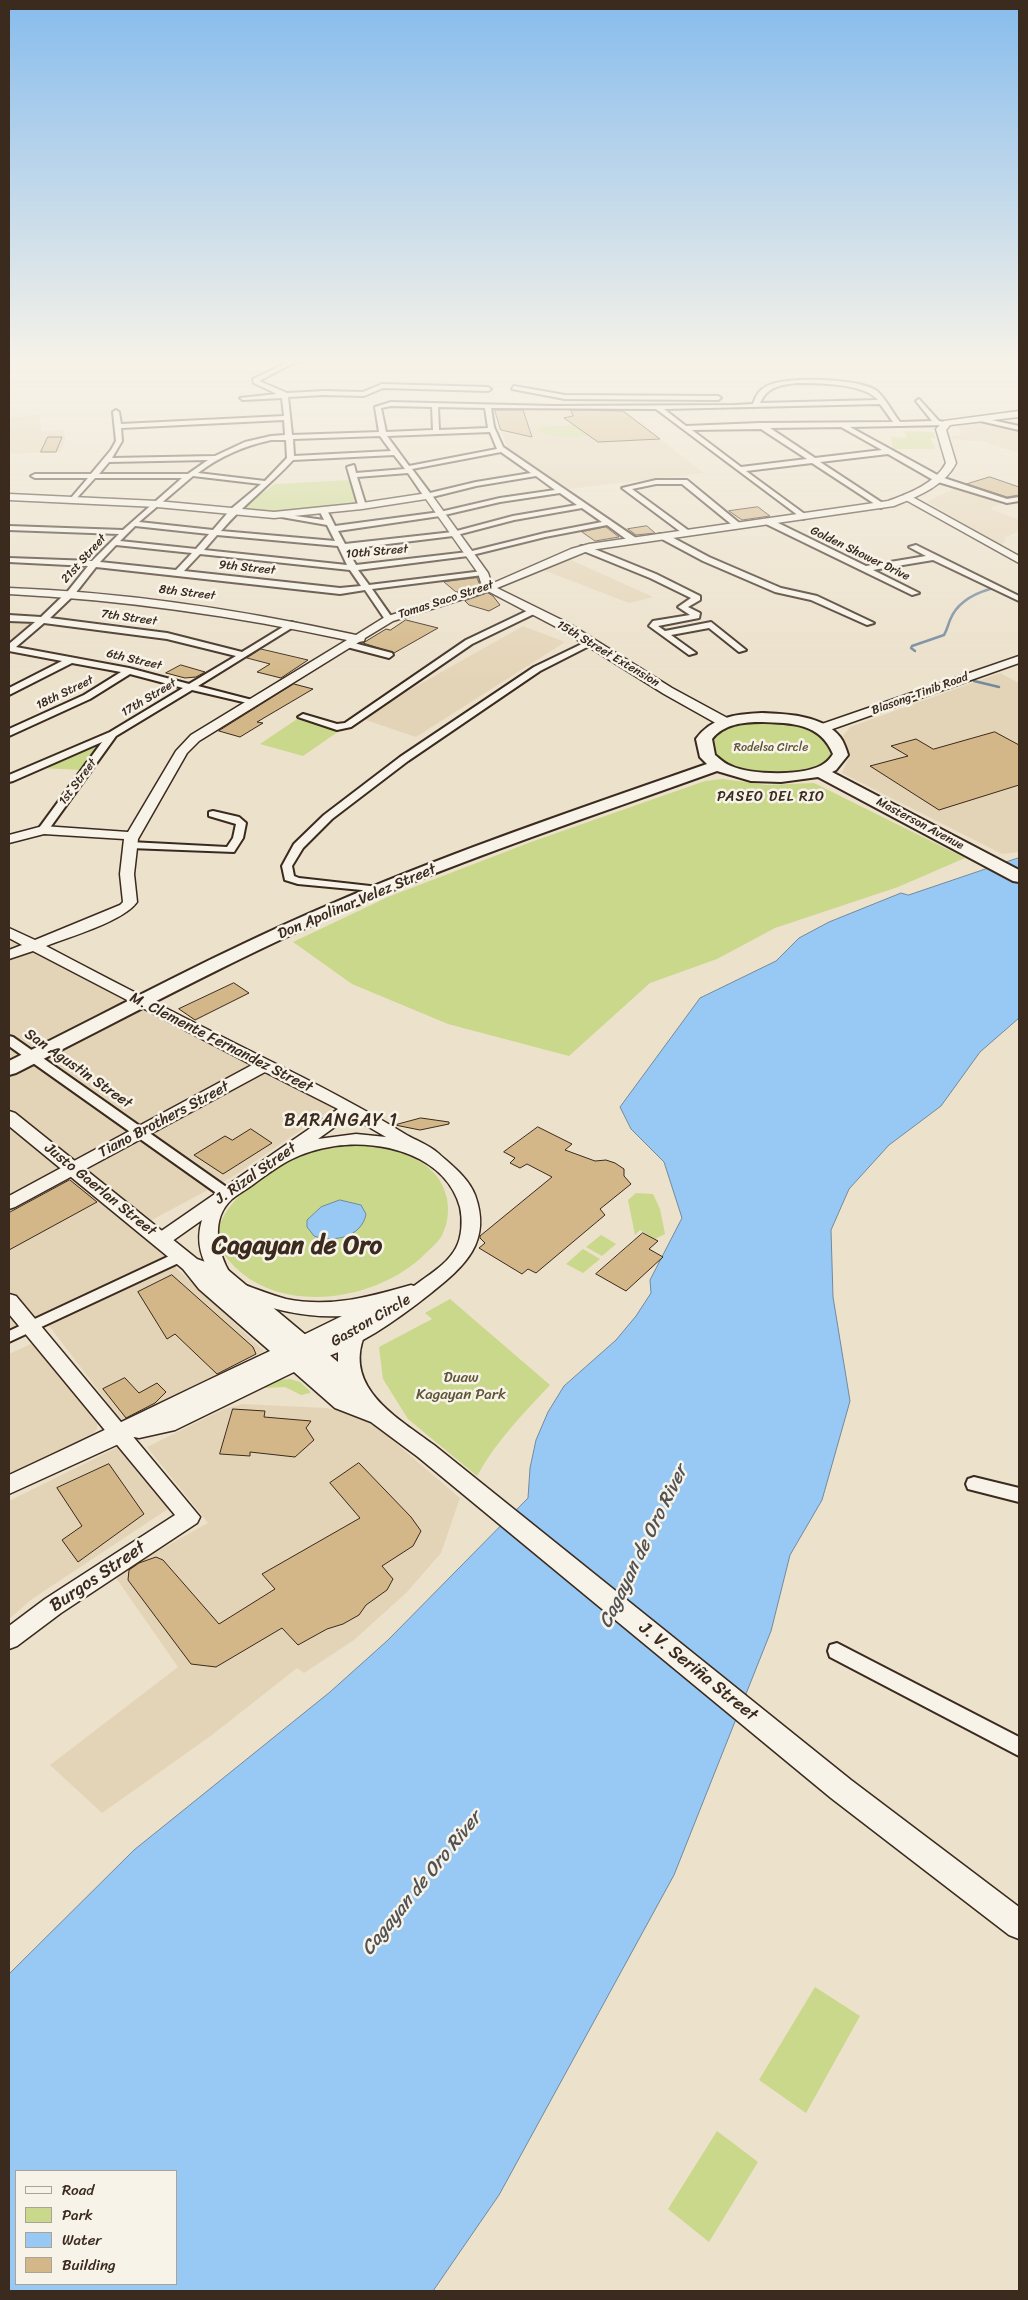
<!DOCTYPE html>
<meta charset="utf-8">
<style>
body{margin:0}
#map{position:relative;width:1028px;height:2300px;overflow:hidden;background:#ece1cb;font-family:Sriracha,sans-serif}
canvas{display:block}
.frame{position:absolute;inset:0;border:10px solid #3b2a1e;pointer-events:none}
.legend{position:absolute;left:15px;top:2170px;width:162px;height:115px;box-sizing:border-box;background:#f7f3e8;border:1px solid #aca397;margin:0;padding:6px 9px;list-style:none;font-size:15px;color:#3b2a1e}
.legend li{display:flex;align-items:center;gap:10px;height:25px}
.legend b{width:25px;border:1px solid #aca397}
</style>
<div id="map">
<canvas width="1028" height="2300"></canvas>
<div class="frame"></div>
<ul class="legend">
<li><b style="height:6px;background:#f7f3e8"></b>Road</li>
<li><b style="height:14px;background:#cad88b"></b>Park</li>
<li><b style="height:14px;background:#97c9f4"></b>Water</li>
<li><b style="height:14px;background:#d3b788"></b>Building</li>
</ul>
</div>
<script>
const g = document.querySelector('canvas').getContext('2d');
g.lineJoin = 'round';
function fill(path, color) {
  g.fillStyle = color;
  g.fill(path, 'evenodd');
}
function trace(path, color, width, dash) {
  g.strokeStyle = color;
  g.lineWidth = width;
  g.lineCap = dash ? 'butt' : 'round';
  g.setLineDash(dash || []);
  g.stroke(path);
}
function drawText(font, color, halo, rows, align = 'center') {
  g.font = font + ' Sriracha,sans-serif';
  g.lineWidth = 5;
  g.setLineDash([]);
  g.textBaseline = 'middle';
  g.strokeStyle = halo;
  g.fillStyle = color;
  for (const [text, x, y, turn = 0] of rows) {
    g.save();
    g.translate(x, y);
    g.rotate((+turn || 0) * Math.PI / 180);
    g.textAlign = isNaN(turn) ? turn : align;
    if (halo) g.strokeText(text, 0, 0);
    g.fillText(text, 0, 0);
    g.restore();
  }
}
fill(new Path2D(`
 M621,408L704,473L569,489L507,448L495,409Z
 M39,414L42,431L63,430L66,438L61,452L9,454V418Z
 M984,421L1019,431V453L985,442L952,439L951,436H961L958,424Z
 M958,486L1004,502L990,509L1019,520V531L1004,538L1006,540L1001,545L927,502Z
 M569,559L653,597L629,603L543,570Z
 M9,620L34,622L9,643Z
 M523,626L565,642L416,737L360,718Z
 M1000,673L1019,683V852L1002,854L842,773L850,755L843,736L850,727Z
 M9,937L142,1010L335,1107L232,1177L135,1229L264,1351L124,1424L40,1314L9,1329Z
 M35,1342L91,1412L97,1423V1429L92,1435L9,1475V1354Z
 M243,1404L326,1408L351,1413L371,1422L460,1498L441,1553L406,1593L354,1640L304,1673L297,1668L212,1735L102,1813L50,1765L178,1667L114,1575L208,1523L147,1447L224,1409Z
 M120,1446L171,1507L32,1599L9,1619V1501Z`), '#e4d4b7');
fill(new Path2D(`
 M587,423L603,435L563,438L535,430L543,427Z
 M904,431L933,432L936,438H930L935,449H893L891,437L907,438Z
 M350,480L356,504L272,514L239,510L275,484Z
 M300,717L342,729L303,756L260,744Z
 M760,721C775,722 844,729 829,757C814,785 743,775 721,760C687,735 743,723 760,721Z
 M105,740L84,770L38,768Z
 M723,779L766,785L814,783L965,858L898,887L775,928L717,959L650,983L569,1056L448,1024L352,984L293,942L388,897L531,842L705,781Z
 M365,1145C398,1149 440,1161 447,1199C449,1211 448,1222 443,1233C440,1241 432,1247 426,1253C377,1303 273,1318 226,1257C193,1216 273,1165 305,1154C325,1148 345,1146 365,1145Z
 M636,1193L653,1194L660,1209L665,1234L655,1239L640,1230L635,1235L628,1200Z
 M601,1235L616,1244L602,1256L586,1247Z
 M583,1249L600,1259L583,1273L566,1264Z
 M450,1299L550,1385C523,1414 496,1441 477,1476L408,1419L383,1379L379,1347L432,1319L425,1313Z
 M290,1379L300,1382L310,1391V1393L301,1395L285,1387L264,1388L262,1385L280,1380Z
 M815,1987L860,2016L806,2113L759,2080Z
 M717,2131L758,2162L709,2242L668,2209Z`), '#cad88b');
const water = new Path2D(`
 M1019,858V1018L980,1052L941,1106L889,1145L849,1189L831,1230L833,1297L850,1401L822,1500L790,1555L771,1631L674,1875L499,2195L433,2291H9V1974L134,1850L330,1692L388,1640L528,1498L530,1468L536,1440L548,1412L564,1386L616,1340L636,1316L651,1293L650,1280L682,1218L664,1162L631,1129L620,1107L700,998L776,961L799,938L829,922L901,893L908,895ZM16,2171H176V2284H16Z
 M340,1200L361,1205L366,1214C362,1237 334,1243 314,1236L307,1227V1220L321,1207Z`);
fill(water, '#97c9f4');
trace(water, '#72899e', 1);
trace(new Path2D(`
 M915,651L911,648L912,646L944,635C947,630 948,625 950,620C957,602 973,594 990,589
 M974,681L999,687`), '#72899e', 2.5);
const building = new Path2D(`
 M495,410H523L532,437L501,430Z
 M571,410L623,411L660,439L598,442L564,418L573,416Z
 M48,437H62L56,452H41Z
 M990,477L1019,487V495L1007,497L967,484Z
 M758,507L770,516L742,520L729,511Z
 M647,526L655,533L636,535L628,529Z
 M606,527L619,537L595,541L582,532Z
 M477,578L480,585L456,592L444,582Z
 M488,593L493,596L500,605L489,611L469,605L465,601Z
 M406,620L438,628L394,653L363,643L386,629L390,630Z
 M261,649L308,660L281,678L257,672L270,664L247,658Z
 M181,665L205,672L196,677L185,678L166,673Z
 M294,684L313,689L257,722L263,723L240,737L219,731Z
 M995,732L1019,745V785L939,810L870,766L908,756L891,746L916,739L933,749Z
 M234,983L249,993L195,1020L179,1009Z
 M421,1118L449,1122V1124L420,1130L395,1125Z
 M538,1127L572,1144L565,1150L595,1161L606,1160L615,1163L624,1169V1176L631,1184L600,1209L605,1215L536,1273L528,1269L522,1274L479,1248L485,1243L480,1238V1236L552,1177L527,1164L520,1168L510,1163L515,1158L504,1152Z
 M251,1129L272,1143L223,1174L194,1155L225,1136L232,1140Z
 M70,1180L97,1202L9,1250V1213Z
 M643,1233L658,1241L649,1249L663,1257L626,1291L596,1274Z
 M172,1275L253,1347L256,1354L217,1374L175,1334L167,1339L138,1292Z
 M125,1378L139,1393L157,1383L166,1392L155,1403L126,1418L103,1389Z
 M233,1409L265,1411L264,1417L311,1421L306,1428L314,1440L295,1457L250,1452V1456L220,1454Z
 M359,1463L411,1517L421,1531L413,1546L382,1566L393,1579L387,1590L366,1605L359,1615L343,1624L327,1629L298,1645L282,1628L216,1667L191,1664L128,1580L129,1570L139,1563L156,1557L163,1560L219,1624L275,1589L262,1574L360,1518L330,1483Z
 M109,1464L144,1514L78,1562L62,1540L82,1526L57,1488Z`);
fill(building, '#d3b788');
trace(building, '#3b2a1e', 1);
const minor = new Path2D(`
 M294,359H301L259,381L287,393L324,391L363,392L382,384L488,387L491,389L488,391L383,388L364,396L324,395L288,397L292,435L379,432L375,407L391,402L553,406L735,405L753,404C756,396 759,390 767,386C785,376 860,378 877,391C886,399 892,412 900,422L932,421L916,401L919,399L939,421L950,423L947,425L850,427L941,477L1007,499L1019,497V501L1007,503L935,481L888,454L820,462L884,504L885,506L881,508L812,463L746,471L806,515L807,517L803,519L656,409L491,408L494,427L503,447L636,538V542H630L607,525L545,537L468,556L358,570L369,585L483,571L487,573L483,575L372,589L393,619L389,622L386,621L365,590L340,594L96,567L74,595L50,618L167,633L242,652L291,622L298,624L198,686L256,701V705L192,690L116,736L47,832H39V828L102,742L13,781L9,782V775L110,732L183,688L130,674L90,699L9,736V729L84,695L121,672L72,663L9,695V688L62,661L9,651V644L35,622L9,621V615L41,617L68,591L88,566L9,562V558L92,561L119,534L9,530V526L123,530L182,478H95L75,500L71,498L88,478H35L31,476L35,474H91L111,450L116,441L113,412L116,410L119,412L121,424L284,416L282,398L243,400L240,398L277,394L254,383L253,379ZM796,383C817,383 864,383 878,400L760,403C767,387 780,385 796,383ZM880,404L893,422L760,423L686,426L664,409ZM391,406L432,407L433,430L386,432L381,408ZM438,407L485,408L488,428L439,430ZM284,420L285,435L271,436L245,442L215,456L112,458L122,441L121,428ZM841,427L882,450L815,458L770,428ZM761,429L807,459L741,467L692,430ZM490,432L497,449L409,466L387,436ZM380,436L391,451L294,456L293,439ZM271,440H286L287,458L265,481L198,473C220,456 244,446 271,440ZM501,452L531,473L476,482L430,493L412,469ZM394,455L405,469L356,473L354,465L347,467L359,508L366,506L357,477L408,473L425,498H428L476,486L536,476L555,490L500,498L440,512L335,526L327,510L323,508L319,510L324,520L274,513L270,515L327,525L335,541L221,531C243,505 270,485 293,460ZM208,460L188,474H99L109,462ZM193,476L261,484L231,509L213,530L139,522ZM560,493L577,505L513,516L453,532L345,544L338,531L440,516L500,502ZM582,508L602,522L545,533L468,552L356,565L347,549L453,536L514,520ZM135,526L209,534L196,549L120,541ZM217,535L338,546L347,565L204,550ZM116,545L192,553L176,570L100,562ZM200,554L350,570L361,586L340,588L184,571ZM44,623L167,639L236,656L189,684L129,668L16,647Z
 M514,386L565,395L718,396L721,398L718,400L565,399L512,389Z
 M978,417L1019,426V430L976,420Z
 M656,480H687L743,526L736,528L682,484H656L632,489L692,533L685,535L622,488Z
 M766,520H772L866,566L926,556L909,547L916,545L1019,596V601L933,560L873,570L919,593L912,595L766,524Z
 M660,534H666L709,557L781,588L817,596L874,623L867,625L811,600L775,592L703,561L660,538Z
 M581,546H587L656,574L700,596V600L688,607L700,613L699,618L658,626L665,631L711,622L746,650L739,652L709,628L671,635L696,653L689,655L649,626L653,621L690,615L678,607L691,598L650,578L581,550Z
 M533,608L536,609V613L472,644L351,727L337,730L298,717L303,714L337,724L345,723L466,640Z
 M588,641L595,643L540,671L408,761L332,819L303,848L292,866L294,876L299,878L379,887L385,890L383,892L298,884L285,880L282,866L294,844L324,815L400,757L534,667Z
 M350,642L392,653L393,655L389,658L347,647V643Z
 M213,811L239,817L246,823L243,838L234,852L130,848L125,845L130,842L227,847L233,838L236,824L209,816V812Z
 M9,1036L13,1037L232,1191L234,1194L232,1197H222L9,1046Z
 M180,1251L185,1252L187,1256L185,1260L9,1342V1331Z
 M974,1477L1019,1488V1502L968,1489L966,1484L968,1479Z
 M837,1643L1019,1737V1756L830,1657L828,1651L830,1645Z`);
const tertiary = new Path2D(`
 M428,493L431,494L488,573L493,588L492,590L393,621L365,638L364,641L359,642L199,741L187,753L138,839L134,874L137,902C124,921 69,937 46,946C131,991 216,1034 302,1077C337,1095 371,1113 405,1134C415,1140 429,1145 438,1153C451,1165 468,1177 475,1195C492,1242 465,1266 431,1293C397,1320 356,1349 314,1361L307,1359L304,1354L306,1350L295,1349L292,1344L295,1339L342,1316C304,1318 270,1309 235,1296L232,1291L235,1286L242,1284C257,1289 271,1295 286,1299C330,1308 369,1297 411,1285L414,1286C428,1275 447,1265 456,1248C462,1237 463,1220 460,1207C446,1156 383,1139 335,1146C297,1152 281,1164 251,1186C245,1190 238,1194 232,1199C210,1219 217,1252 231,1275L228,1280L221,1282L214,1280C202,1260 195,1243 202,1220L168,1244L161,1246L154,1244L152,1240L154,1236L338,1109L265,1072L15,1207L9,1209V1196L252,1065L33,951L9,959V950L22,945L9,938V928L35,940L120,905L123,902L120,874L124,839L44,834L9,843V835L43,826L128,832L176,751L191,735L347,640C236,616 123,600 9,594V588C126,592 241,610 356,635L385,617L482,586L478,573L426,499L362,509L274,518L157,507L9,500V494L157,501L274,512L362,503ZM350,1116L386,1137L356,1134L318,1139ZM388,1307L376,1314L377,1309Z
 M907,494L1019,556V563L904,499V495Z
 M1019,656V663L824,732H816L814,729L816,726Z
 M9,1294L16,1296L200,1517L197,1523L61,1613L17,1646L9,1649V1626L45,1599L175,1515L9,1314Z`);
const secondary = new Path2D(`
 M1019,411V417L950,425L946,430L956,463C945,486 916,497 894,506L590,550L497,588L568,623L672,688L731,720L733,723L731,726H721L664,694L560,629L482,588L571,549L589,544L888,501C908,494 936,483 946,463L936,429L944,421Z
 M9,1111L15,1113L197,1259L228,1270L338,1362V1349L347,1329L354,1326L361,1329L365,1334C342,1388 398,1418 434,1445L851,1780L1019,1907V1939L1009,1935L831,1798L418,1457L371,1422L335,1408L294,1372L175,1430L139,1438L134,1437L9,1494V1475C96,1435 182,1392 270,1351L199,1289L183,1269L9,1126Z`);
const primary = new Path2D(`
 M762,713C786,714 823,715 840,737C844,742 846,749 848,755L836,770L832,772L1019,870V882L1013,881L818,777L781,782L751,781L717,771C592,816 465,858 343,911C232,960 124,1018 16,1073L9,1075V1061C116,1008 221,951 331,904C454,851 581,808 707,764L700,757L696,739C712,717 736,714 762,713ZM762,722C792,723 820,723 833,754C831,757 828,761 825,763C807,777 751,775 731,766C725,764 720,759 715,755L712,739C724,724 743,722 762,722Z`);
trace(minor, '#3b2a1e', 4);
trace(tertiary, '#3b2a1e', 3);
trace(secondary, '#3b2a1e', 3);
trace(primary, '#3b2a1e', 4);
fill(minor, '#f7f3e8');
fill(tertiary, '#f7f3e8');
fill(secondary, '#f7f3e8');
fill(primary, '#f7f3e8');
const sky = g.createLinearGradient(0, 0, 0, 681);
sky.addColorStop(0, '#87bced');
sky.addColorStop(0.53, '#f6f2e8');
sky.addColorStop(1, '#f6f2e800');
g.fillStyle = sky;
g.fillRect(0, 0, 1028, 681);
drawText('12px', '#3b2a1e', '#f7f3e8', [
 ["10th Street",377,552,-5],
 ["Golden Shower Drive",860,554,26],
 ["21st Street",84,559,-48],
 ["9th Street",247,568,6],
 ["8th Street",187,593,7],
 ["Tomas Saco Street",446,600,-18],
 ["7th Street",129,618,8],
 ["15th Street Extension",608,654,31],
 ["6th Street",134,660,13],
 ["18th Street",65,693,-26],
 ["Biasong-Tinib Road",920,694,-20],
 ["17th Street",149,698,-31],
 ["1st Street",78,782,-53],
 ["Masterson Avenue",920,824,28]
]);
drawText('12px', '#5f5639', '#f7f3e8', [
 ["Rodelsa Circle",771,748]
]);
g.letterSpacing = '1px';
drawText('14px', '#3b2a1e', '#f7f3e8', [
 ["PASEO DEL RIO",771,797]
]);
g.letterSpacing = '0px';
drawText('15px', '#3b2a1e', '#f7f3e8', [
 ["Don Apolinar Velez Street",357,902,-23],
 ["M. Clemente Fernandez Street",221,1043,27],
 ["San Agustin Street",78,1069,35],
 ["Tiano Brothers Street",164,1120,-28],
 ["J. Rizal Street",256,1174,-35],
 ["Justo Gaerlan Street",100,1190,39],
 ["Gaston Circle",371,1321,-30]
]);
drawText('15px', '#5f5639', '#f7f3e8', [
 ["Duaw",461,1378],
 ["Kagayan Park",461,1395]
]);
g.letterSpacing = '1px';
drawText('18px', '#3b2a1e', '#f7f3e8', [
 ["BARANGAY 1",341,1121]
]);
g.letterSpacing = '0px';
drawText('18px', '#3b2a1e', '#f7f3e8', [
 ["Burgos Street",98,1577,-34],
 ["J. V. Seriña Street",698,1672,39]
]);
drawText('italic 19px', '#525254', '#f7f3e8', [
 ["Cagayan de Oro River",644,1547,-64],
 ["Cagayan de Oro River",422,1884,-51]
]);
drawText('bold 25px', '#3b2a1e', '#f7f3e8', [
 ["Cagayan de Oro",297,1247]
]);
</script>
